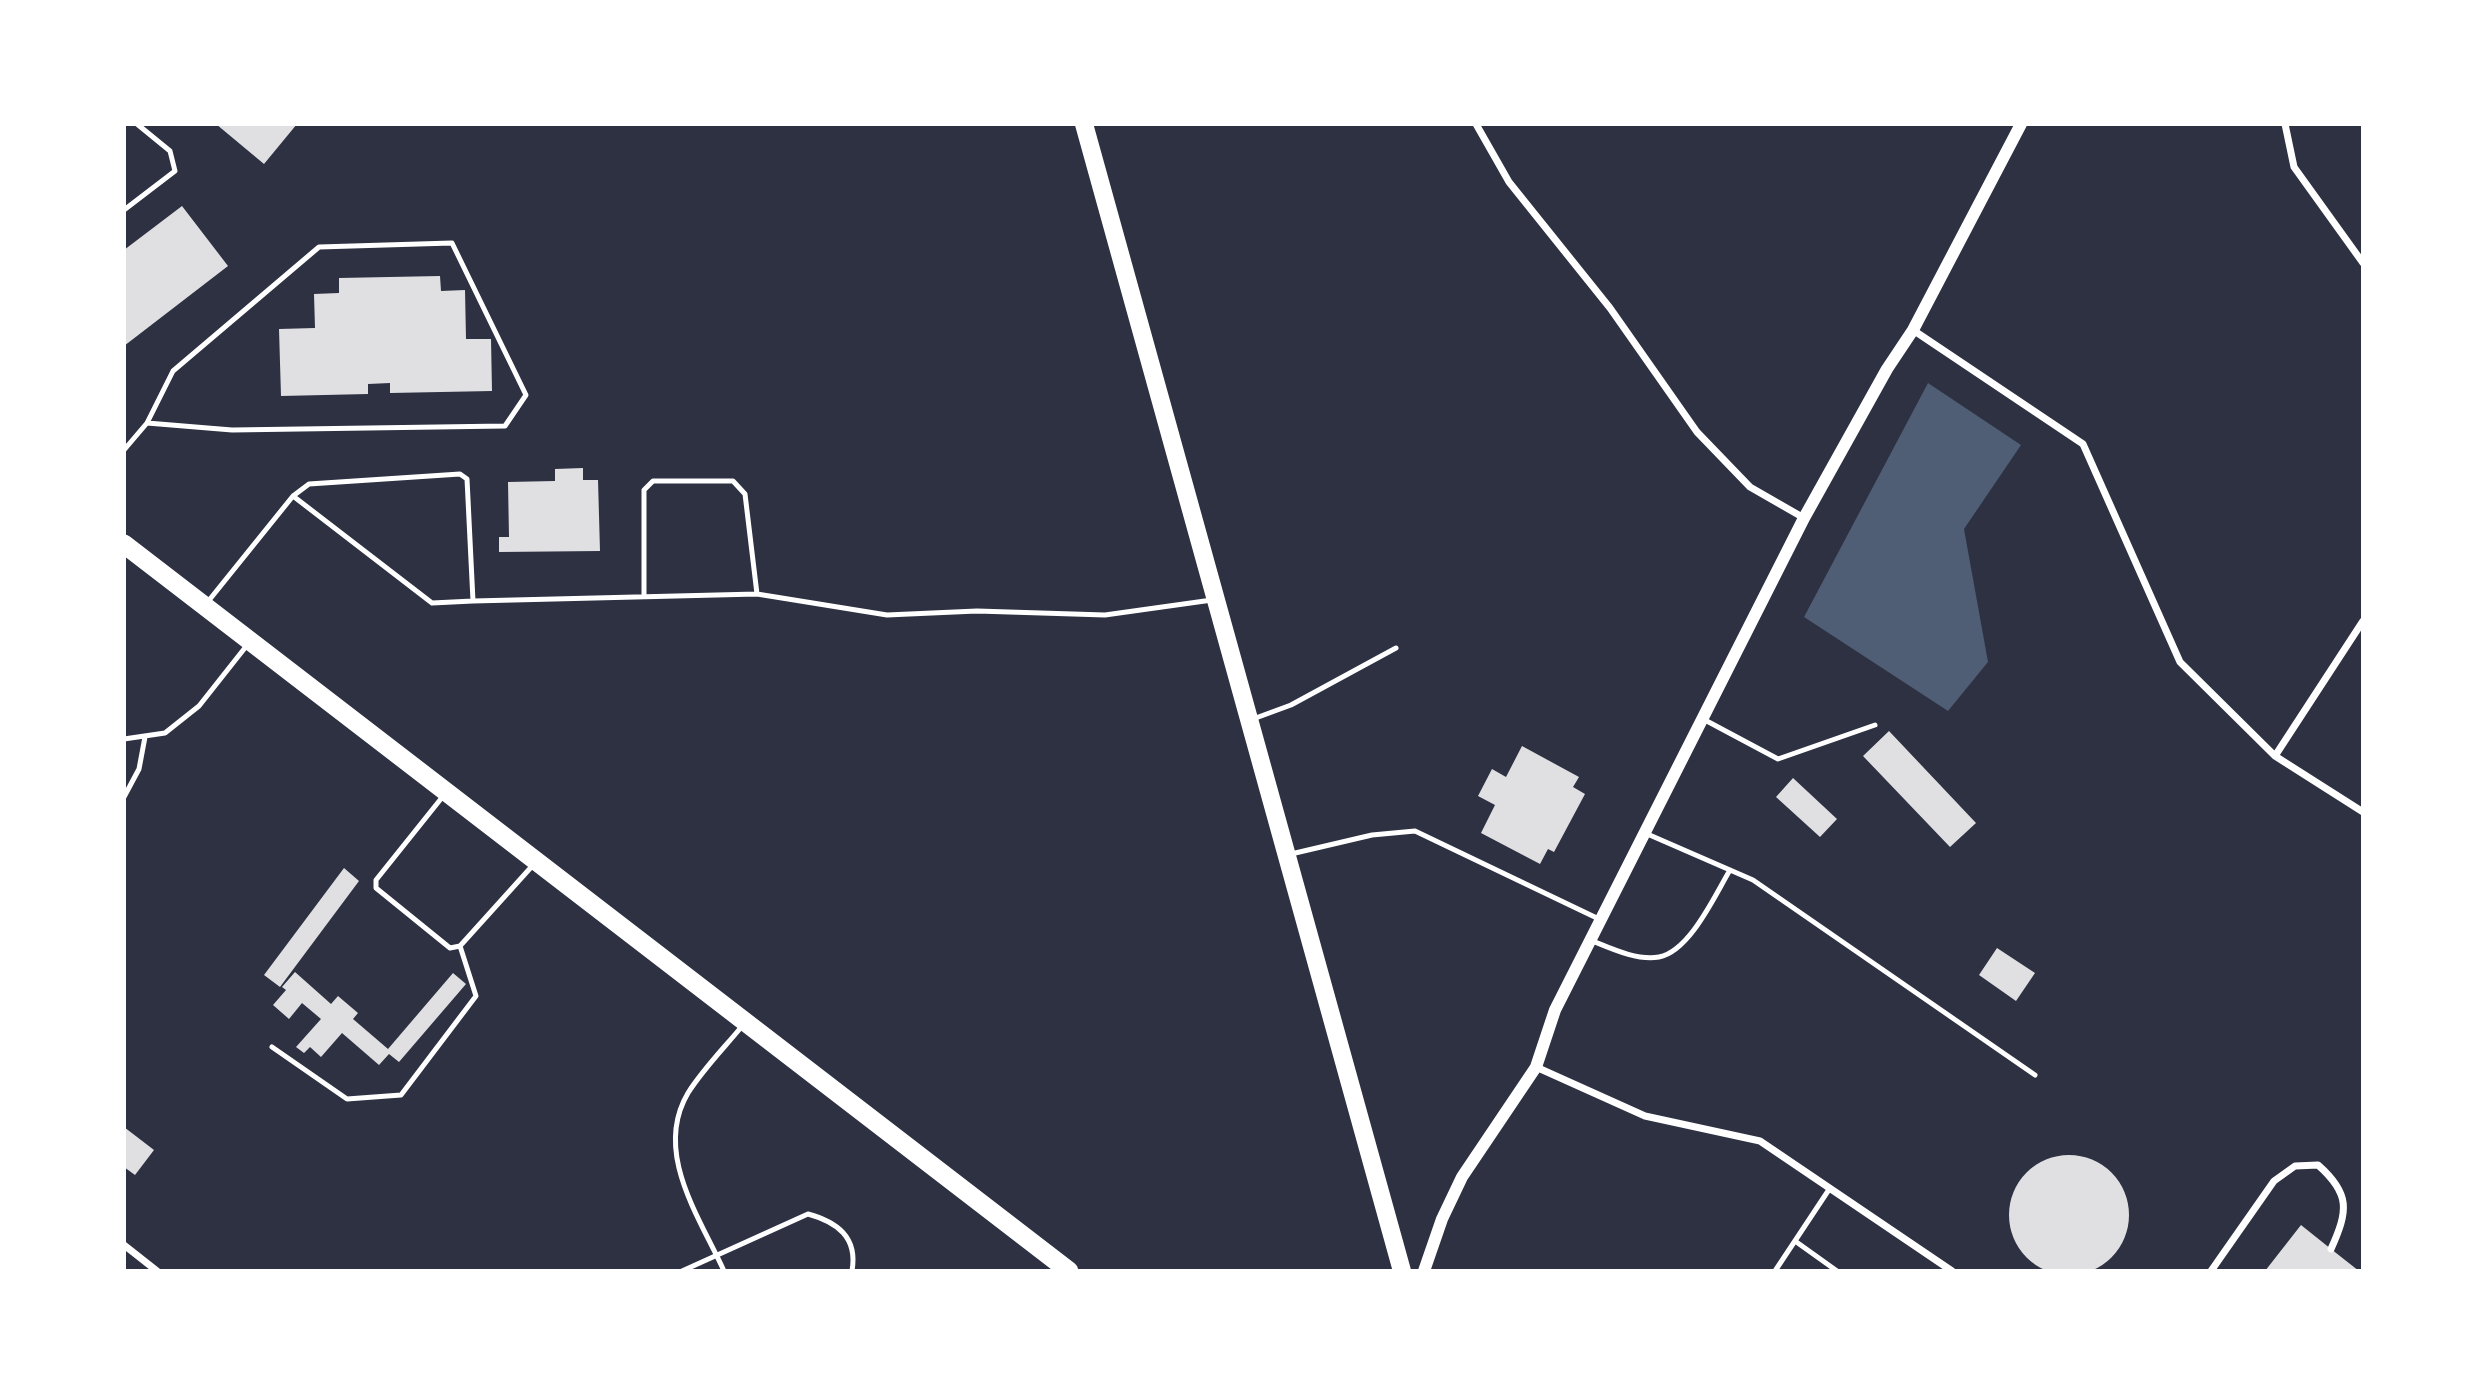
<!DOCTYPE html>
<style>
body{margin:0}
#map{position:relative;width:2487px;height:1395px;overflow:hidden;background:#2d3142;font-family:"Exo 2",sans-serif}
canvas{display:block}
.frame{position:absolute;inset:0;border:126px solid #fff;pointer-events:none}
</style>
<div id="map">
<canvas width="2487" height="1395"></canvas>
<div class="frame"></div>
</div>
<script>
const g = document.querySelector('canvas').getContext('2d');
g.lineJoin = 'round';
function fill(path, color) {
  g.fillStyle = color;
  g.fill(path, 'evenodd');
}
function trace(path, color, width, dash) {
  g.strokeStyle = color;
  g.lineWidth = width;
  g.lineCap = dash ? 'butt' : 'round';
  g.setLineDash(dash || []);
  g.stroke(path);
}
fill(new Path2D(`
 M1928,383L2021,445L1964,529L1988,662L1948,711L1804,617Z`), '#4f5d75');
fill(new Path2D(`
 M216,124H297L264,164Z
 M182,206L228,266L124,346V250Z
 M440,276L441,291L465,290L466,339H491L492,391L390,393V383L368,384V394L281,396L279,329L315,328L314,294L339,293V278Z
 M583,468V480H598L600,551L499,552V537H509L508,482L555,481V469Z
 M1889,731L1976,823L1950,847L1863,756Z
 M1522,746L1579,777L1573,787L1585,794L1554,852L1548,849L1540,864L1481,833L1495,805L1478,796L1492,769L1506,777Z
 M1793,778L1837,819L1820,837L1776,797Z
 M344,868L359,881L280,987L264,975Z
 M1997,948L2035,973L2016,1001L1979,975Z
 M295,972L331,1004L338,996L358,1013L353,1019L388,1049L453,973L466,984L399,1062L389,1054L379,1065L342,1033L321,1057L310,1047L304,1053L296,1047L321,1019L302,1003L289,1019L273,1005L286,990L282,987Z
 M124,1127L154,1150L135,1175L124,1167Z
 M2009 1215a60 60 0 1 1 120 0a60 60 0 1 1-120 0Z
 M2301,1225L2331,1249L2359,1271H2265Z`), '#e0e0e3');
trace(new Path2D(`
 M124,210L175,171L170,151L137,124
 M124,450L147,423L173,371L319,247L452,243L526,395L505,426L232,430L147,423
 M644,597V490L653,481H733L745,494L757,594
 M473,601L757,594L887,615L977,611L1105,615L1212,600
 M206,604L293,496L309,484L460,474L467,479L473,601L432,603L293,496
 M1253,719L1291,705L1396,648
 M1703,719L1778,759L1875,725
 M124,739L165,733L199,706L248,644
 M444,795L376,880V888L450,948L460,946L534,864
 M124,797L139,769L145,737
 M1645,833L1753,880L2035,1075
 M1291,854L1372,835L1415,831L1601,920
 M1590,940C1610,948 1637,961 1659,957C1690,951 1715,895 1730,870
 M272,1047L347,1099L401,1095L476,996L460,946
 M1795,1241L1837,1271
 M682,1271L808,1214C837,1222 858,1237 852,1271
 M724,1271C699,1216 653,1152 688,1093C703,1069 725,1047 743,1025
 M1775,1271L1830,1188`), '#fff', 5);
trace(new Path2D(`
 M1476,124L1509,182L1610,308L1697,432L1750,487L1804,518
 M2285,124L2294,167L2363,263
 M1913,330L2083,444L2180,662L2275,756L2363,812
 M2275,756L2363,621
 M1536,1067L1645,1116L1760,1141L1952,1271
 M124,1245L157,1271
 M2211,1271L2274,1181L2295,1166L2318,1165C2351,1194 2348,1211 2331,1249`), '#fff', 7);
trace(new Path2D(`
 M1424,1271L1442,1219L1462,1177L1536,1067L1555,1010L1804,518L1887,369L1913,330L2021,124`), '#fff', 12);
trace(new Path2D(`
 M1084,124L1402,1271`), '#fff', 18);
trace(new Path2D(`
 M124,544L1069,1271`), '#fff', 19);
</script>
